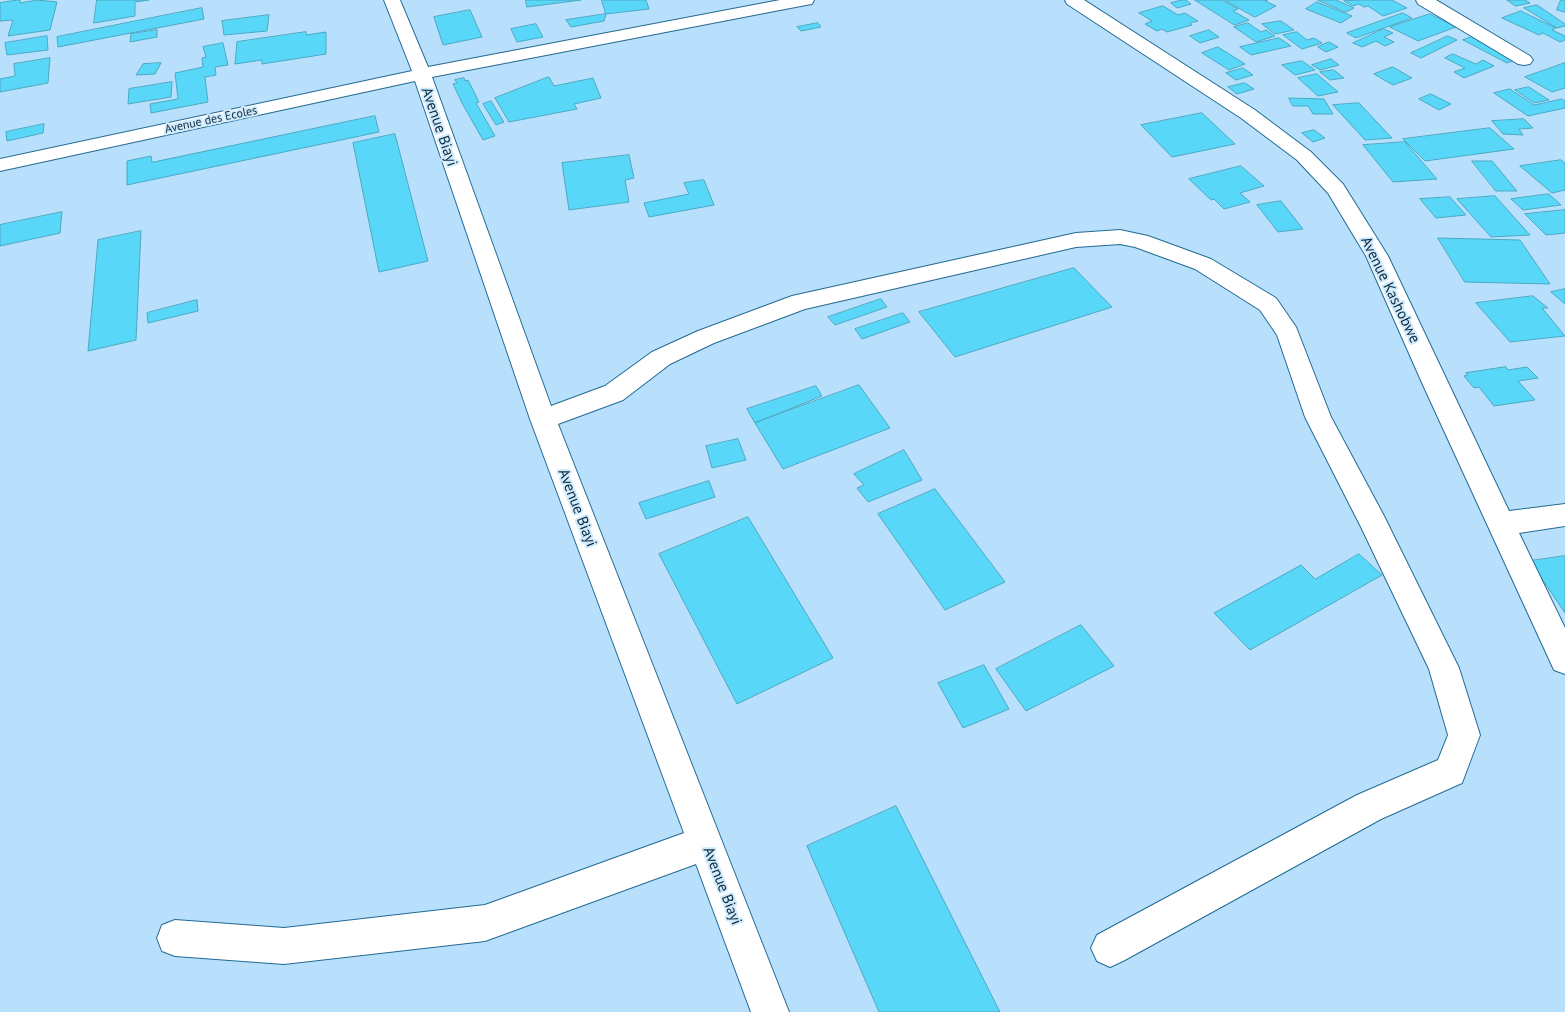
<!DOCTYPE html>
<style>
body{margin:0}
canvas{display:block;background:#b8e0fc}
</style>
<canvas width="1565" height="1012"></canvas>
<script>
const g = document.querySelector('canvas').getContext('2d');
g.lineJoin = 'round';
function fill(path, color) {
  g.fillStyle = color;
  g.fill(path, 'evenodd');
}
function trace(path, color, width, dash) {
  g.strokeStyle = color;
  g.lineWidth = width;
  g.lineCap = dash ? 'butt' : 'round';
  g.setLineDash(dash || []);
  g.stroke(path);
}
function drawText(font, color, halo, rows, align = 'center') {
  g.font = font + ' "PT Sans",sans-serif';
  g.lineWidth = 4;
  g.setLineDash([]);
  g.textBaseline = 'middle';
  g.strokeStyle = halo;
  g.fillStyle = color;
  for (const [text, x, y, turn = 0] of rows) {
    g.save();
    g.translate(x, y);
    g.rotate((+turn || 0) * Math.PI / 180);
    g.textAlign = isNaN(turn) ? turn : align;
    if (halo) g.strokeText(text, 0, 0);
    g.fillText(text, 0, 0);
    g.restore();
  }
}
const building = new Path2D(`
 M18,0H20V3L37,0L57,2L50,30L8,36L13,20L0,21V3Z
 M97,0H149L135,2V16L94,23Z
 M526,0H581L527,7Z
 M602,0H646L649,9L606,14Z
 M1182,0H1186L1191,4L1177,8L1171,3Z
 M1195,0H1222L1238,9L1233,11L1249,20L1235,25Z
 M1225,0H1268L1265,1L1276,6L1255,17Z
 M1318,0H1336L1354,8L1346,12Z
 M1363,0H1392L1407,8L1383,16L1368,6L1364,7L1359,4L1353,6L1344,1Z
 M1507,0H1525L1530,3L1516,6Z
 M1561,0H1565V12L1557,10Z
 M1317,2L1352,16L1341,23L1306,9Z
 M1537,5L1565,24V26L1557,28L1524,8Z
 M1163,6L1178,15L1185,13L1198,21L1190,23L1192,25L1167,32L1162,29L1157,31L1145,24L1152,21L1139,13Z
 M202,8L204,19L58,47L57,37Z
 M470,10L482,37L443,45L434,17Z
 M1521,11L1556,28L1552,30L1565,36V40L1560,42L1543,33L1539,35L1502,18Z
 M1403,13L1412,18L1356,38L1347,33Z
 M606,14L604,21L571,27L566,20Z
 M1430,14L1456,27L1418,41L1390,27Z
 M269,15L267,31L224,35L222,21Z
 M1281,21L1294,30L1275,34L1262,24Z
 M818,23L821,27L801,31L797,27Z
 M1248,23L1261,32L1266,30L1275,36L1256,42L1234,27Z
 M536,24L543,37L517,42L511,29Z
 M1384,29L1393,33L1384,37L1394,42L1385,46L1376,41L1362,47L1353,43Z
 M157,30V37L130,42L131,34Z
 M1209,30L1219,37L1200,43L1190,36Z
 M306,32V35L326,32V54L262,64V60L235,64L237,42Z
 M1297,32L1307,40L1314,38L1322,43L1302,49L1283,35Z
 M47,36L48,50L7,55L5,43Z
 M1448,36L1457,40L1421,58L1411,53Z
 M1474,36L1518,59L1507,63L1463,40Z
 M1279,38L1291,46L1251,55L1240,47Z
 M1329,42L1338,47L1326,52L1318,47Z
 M223,43L228,65L215,67L216,75L205,77L208,102L151,113L150,104L178,99L175,73L203,67L202,58L206,57L203,47Z
 M1218,47L1245,64L1229,70L1202,53Z
 M1453,54L1476,64L1483,60L1494,66L1464,78L1454,72L1465,68L1445,58Z
 M50,58L48,83L0,92V79L15,76L14,64Z
 M1331,59L1339,65L1320,70L1312,65Z
 M1302,61L1315,70L1295,75L1282,65Z
 M161,63L155,74L136,75L143,64Z
 M1565,63V88L1552,92L1525,77Z
 M1393,67L1412,78L1393,85L1374,74Z
 M1243,68L1253,75L1236,80L1226,73Z
 M1334,70L1344,78L1330,80L1320,72Z
 M1317,74L1338,92L1318,96L1298,78Z
 M549,77L554,86L593,78L601,98L574,104L577,109L509,122L495,98Z
 M464,78L465,81L468,80L479,102L476,103L495,136L483,140L462,103L453,84L457,83L455,80Z
 M172,82L171,97L128,104L129,89Z
 M1245,83L1254,89L1237,94L1228,87Z
 M1529,87L1549,100L1534,103L1515,90Z
 M1510,89L1534,105L1562,99L1565,101V108L1528,116L1494,93Z
 M1431,94L1451,104L1439,110L1419,99Z
 M1289,98L1324,99L1333,114H1313L1308,106H1293Z
 M491,101L504,122L496,125L483,104Z
 M1359,103L1392,138L1365,140L1333,105Z
 M1202,113L1235,144L1172,157L1141,125Z
 M375,116L379,132L127,185V161L151,156L152,162Z
 M1524,119L1533,128L1519,129L1523,135L1503,134L1492,121Z
 M44,124L43,133L7,141L6,132Z
 M1490,128L1514,149L1425,161L1403,139Z
 M1314,130L1325,138L1313,142L1302,133Z
 M395,134L428,261L379,272L353,143Z
 M1405,142L1437,179L1393,182L1363,145Z
 M629,155L634,178L625,180L629,202L569,210L562,163Z
 M1561,160L1565,163V190L1552,193L1520,166Z
 M1472,161H1492L1517,191H1496Z
 M1241,166L1264,186L1240,193L1250,202L1224,209L1214,199L1211,200L1189,179Z
 M704,180L714,205L649,217L644,203L689,194L684,183Z
 M1549,194L1561,205L1523,210L1511,199Z
 M1495,196L1530,235L1491,237L1457,199Z
 M1450,197L1466,215L1436,218L1420,199Z
 M1281,201L1303,229L1278,232L1257,205Z
 M1565,210V233L1546,235L1525,214Z
 M62,212L60,233L0,246V225Z
 M141,231L136,340L88,351L98,240Z
 M1438,238L1520,240L1550,284L1465,282Z
 M1074,268L1112,307L955,357L919,312Z
 M1565,289V304L1551,292Z
 M1533,296L1548,308H1542L1565,336L1510,342L1476,303Z
 M881,299L887,307L835,325L828,317Z
 M197,300L198,311L148,323L147,313Z
 M903,313L910,322L862,339L855,329Z
 M1506,367L1508,370L1527,367L1538,378L1518,381L1535,400L1494,406L1479,387L1474,388L1464,376L1468,375L1466,373Z
 M859,385L890,428L783,469L755,423Z
 M816,386L822,396L755,423L747,409Z
 M738,439L746,460L712,468L706,446Z
 M904,450L922,480L868,502L857,488L864,485L854,474Z
 M709,481L715,497L646,519L639,503Z
 M935,489L1005,582L945,610L878,514Z
 M748,517L833,658L737,704L659,554Z
 M1359,554L1382,575L1250,650L1214,613L1301,565L1315,579Z
 M1565,556V613L1530,561Z
 M1081,625L1114,666L1026,711L996,669Z
 M984,665L1009,709L963,728L938,683Z
 M896,806L1000,1012H879L807,846Z`);
fill(building, '#58d7f9');
trace(building, '#4ca9c2', 1);
const minor = new Path2D(`
 M384,0H400L428,67L780,0H814L812,4L806,5L432,77L551,406L605,386L652,352L698,331L792,296L1076,233L1120,230L1148,236L1211,259L1276,298L1296,327L1331,417L1384,516L1459,668L1480,735L1462,783L1381,819L1123,961L1110,967L1097,961L1091,948L1097,935L1357,795L1438,760L1448,735L1429,669L1361,527L1305,417L1277,335L1260,310L1195,269L1135,247L1120,244L1076,247L805,309L714,343L670,364L623,400L558,424L789,1012H751L696,864L485,941L284,964L175,956L162,951L157,938L162,925L175,920L284,928L485,905L684,833L530,419L415,81L0,171V159L412,71Z
 M1065,0H1084L1255,110L1311,152L1343,184L1388,256L1509,511L1565,504V526L1519,533L1565,628V674L1554,670L1423,385L1366,256L1328,193L1297,160L1241,118L1067,4Z
 M1416,0H1436L1530,56L1533,60L1530,64L1524,65L1518,64L1418,4Z`);
trace(minor, '#236a93', 2);
fill(minor, '#fff');
drawText('12px', '#0c2a3b', '#d1ebfe', [
 ["Avenue des Ecoles",211,120,-12]
]);
drawText('15px', '#0c2a3b', '#d1ebfe', [
 ["Avenue Biayi",439,127,71],
 ["Avenue Kashobwe",1390,290,64],
 ["Avenue Biayi",577,508,69],
 ["Avenue Biayi",722,886,69]
]);
</script>
